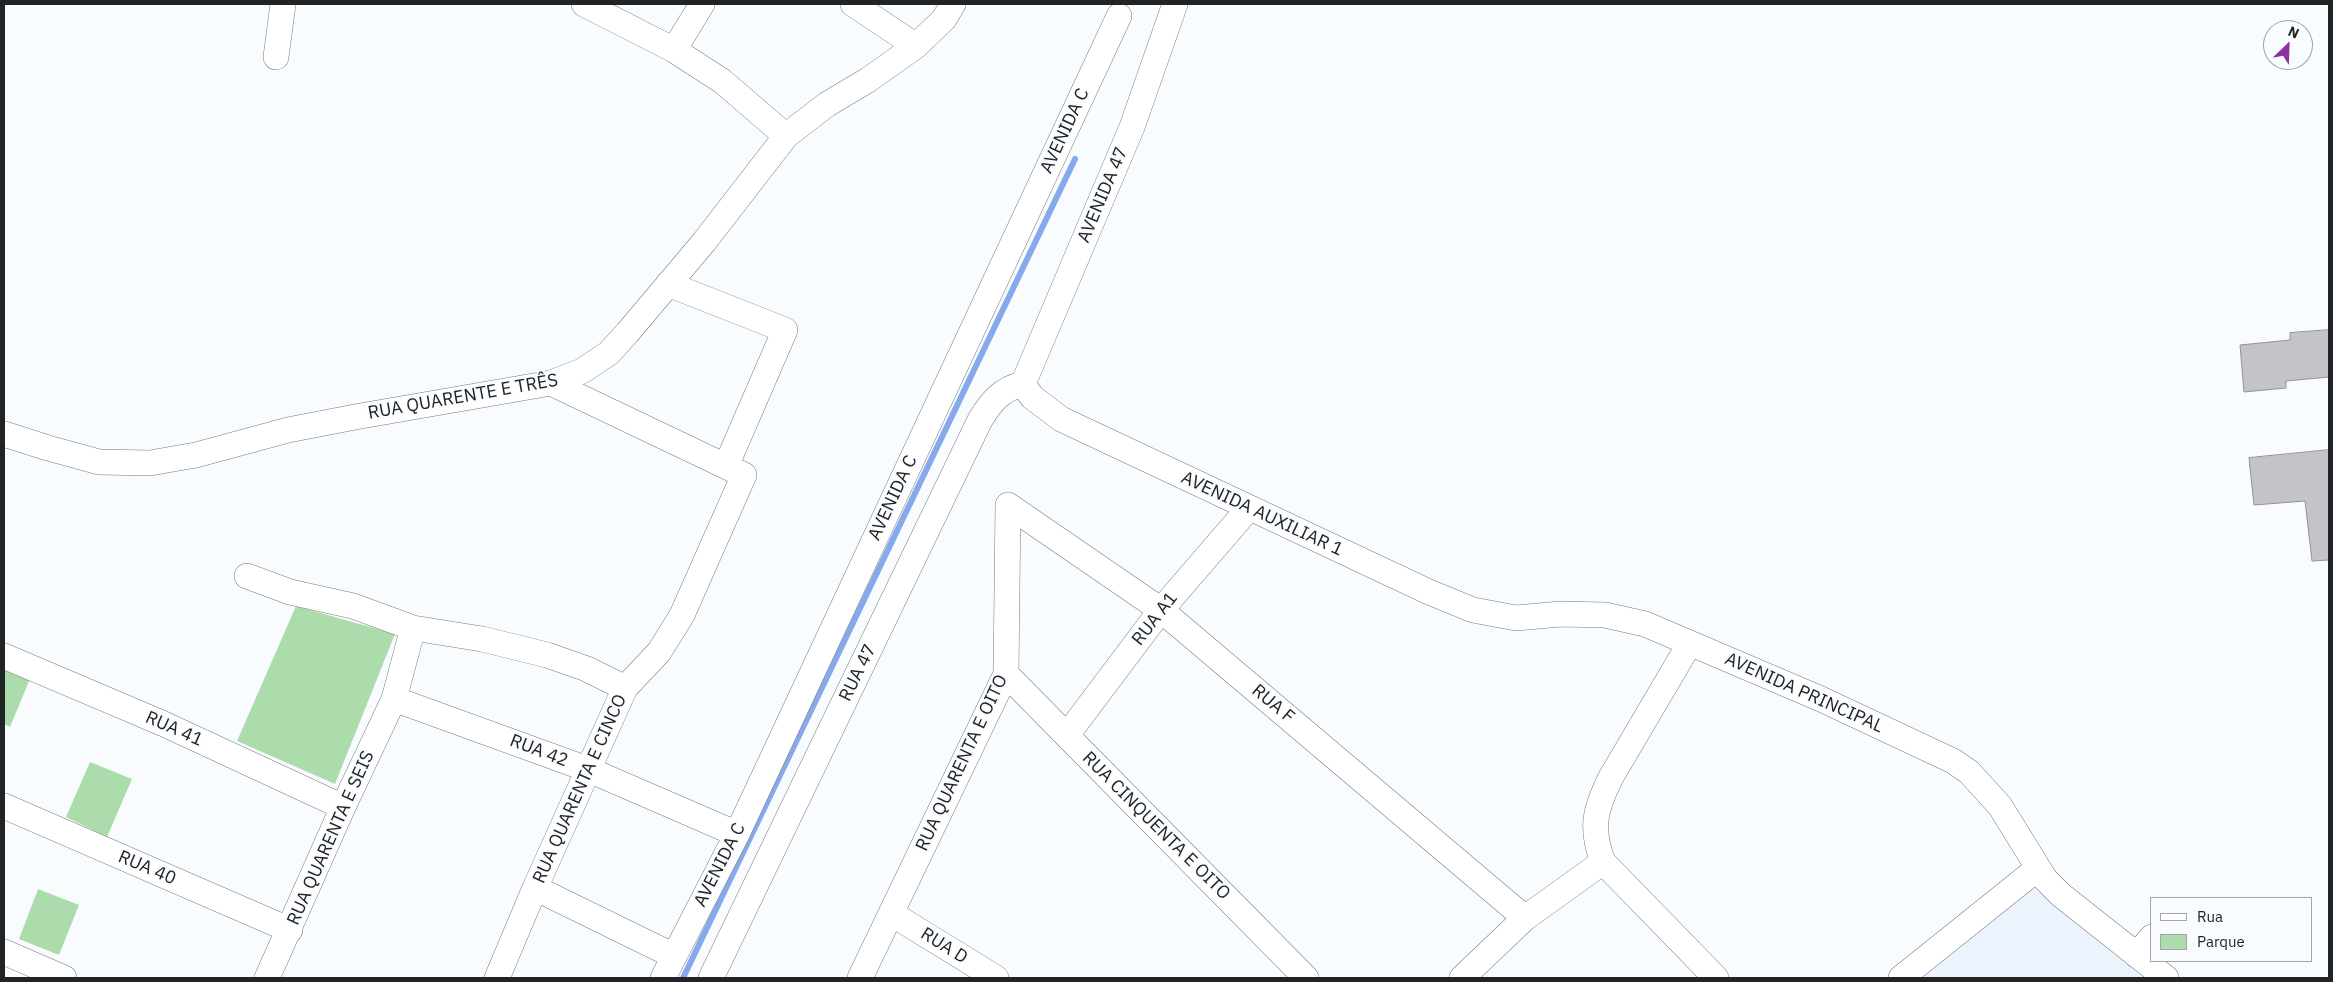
<!DOCTYPE html>
<meta charset="utf-8">
<style>
body{margin:0}
#map{position:relative;width:2333px;height:982px;overflow:hidden;background:#f9fcff;font-family:"IBM Plex Sans",sans-serif}
canvas{display:block}
.frame{position:absolute;inset:0;border:5px solid #222325;pointer-events:none}
.legend{position:absolute;left:2150px;top:897px;width:162px;height:65px;box-sizing:border-box;background:#f9fcff;border:1px solid #a3a5a8;margin:0;padding:6px 9px;list-style:none;font-size:15px;color:#222325}
.legend li{display:flex;align-items:center;gap:10px;height:25px}
.legend b{width:25px;border:1px solid #a3a5a8}
.north{position:absolute;left:2263px;top:20px;width:50px;height:50px;box-sizing:border-box;background:#f9fcff;border:1px solid #a3a5a8;border-radius:50%;rotate:24deg;font-size:14px;font-weight:700;line-height:20px;text-align:center;color:#222325}
.north::after{content:'';display:block;margin:auto;width:18px;height:22px;background:#8c329e;clip-path:polygon(50% 0,100% 100%,50% 72%,0 100%)}
</style>
<div id="map">
<canvas width="2333" height="982"></canvas>
<div class="frame"></div>
<ul class="legend">
<li><b style="height:6px;background:#fff"></b>Rua</li>
<li><b style="height:14px;background:#acdcac"></b>Parque</li>
</ul>
<div class="north">N</div>
</div>
<script>
const g = document.querySelector('canvas').getContext('2d');
g.lineJoin = 'round';
function fill(path, color) {
  g.fillStyle = color;
  g.fill(path, 'evenodd');
}
function trace(path, color, width, dash) {
  g.strokeStyle = color;
  g.lineWidth = width;
  g.lineCap = dash ? 'butt' : 'round';
  g.setLineDash(dash || []);
  g.stroke(path);
}
function drawText(font, color, halo, rows, align = 'center') {
  g.font = font + ' "IBM Plex Sans",sans-serif';
  g.lineWidth = 4;
  g.setLineDash([]);
  g.textBaseline = 'middle';
  g.strokeStyle = halo;
  g.fillStyle = color;
  for (const [text, x, y, turn = 0] of rows) {
    g.save();
    g.translate(x, y);
    g.rotate((+turn || 0) * Math.PI / 180);
    g.textAlign = isNaN(turn) ? turn : align;
    if (halo) g.strokeText(text, 0, 0);
    g.fillText(text, 0, 0);
    g.restore();
  }
}
fill(new Path2D(`
 M2023,880L2148,978H1910Z`), '#ebf3fd');
fill(new Path2D(`
 M296,606L395,634L335,784L237,741Z
 M4,663L32,674L10,727L4,724Z
 M90,762L132,779L107,837L66,817Z
 M38,889L79,905L59,955L19,939Z`), '#acdcac');
trace(new Path2D(`
 M683,978L1075,159`), '#86a9ec', 6);
const building = new Path2D(`
 M2329,330V377L2286,381V388L2244,392L2240,345L2290,340V333Z
 M2329,450V560L2312,561L2305,501L2254,505L2249,458Z`);
fill(building, '#c3c3c8');
trace(building, '#929296', 1);
const minor = new Path2D(`
 M584,4L674,50L722,81L786,136
 M853,4L916,46
 M674,50L702,4
 M276,57L283,4
 M668,284L785,330L726,466
 M1023,384L1032,397L1061,419L1429,592L1473,610L1516,618L1561,614L1605,615L1645,624L1821,699L1953,761L1969,772L2000,806L2045,879L2061,895L2166,978
 M1023,384L1132,127L1175,4
 M4,434L48,448L99,462L150,463L196,455L288,430L355,417L551,383L582,371L609,353L628,332L704,242L786,136L826,105L868,80L916,46L944,19L953,4
 M1008,505L1161,610L1525,918
 M247,576L290,592L353,606L413,628L482,639L547,655L587,669L625,688
 M4,656L164,724L343,807
 M1006,674L1306,978
 M394,699L587,769L737,834
 M1067,735L1161,610L1249,508
 M4,806L290,930
 M1603,862L1716,978
 M535,888L674,956
 M892,914L996,978
 M4,952L64,978
 M2136,955L2152,937
 M267,978L343,807L394,699L413,628
 M497,978L535,888L625,688L659,652L682,615L744,475L551,383
 M663,978L737,834L1119,16
 M711,978L980,420C991,402 1001,389 1023,384
 M860,978L1006,674L1008,505
 M1462,978L1525,918L1603,862C1590,828 1595,809 1611,777L1690,643
 M1901,978L2037,869`);
trace(minor, '#787a7e', 26);
trace(minor, '#fff', 25);
drawText('18px', '#222325', '#f9fcff', [
 ["AVENIDA C",1065,131,-65],
 ["AVENIDA 47",1103,195,-67],
 ["RUA QUARENTE E TRÊS",463,397,-10],
 ["AVENIDA C",893,498,-65],
 ["AVENIDA AUXILIAR 1",1262,514,25],
 ["RUA A1",1155,619,-52],
 ["RUA 47",858,673,-64],
 ["AVENIDA PRINCIPAL",1804,693,24],
 ["RUA F",1273,704,40],
 ["RUA 41",174,729,24],
 ["RUA 42",539,751,21],
 ["RUA QUARENTA E OITO",962,763,-65],
 ["RUA QUARENTA E CINCO",580,789,-66],
 ["RUA CINQUENTA E OITO",1156,826,45],
 ["RUA QUARENTA E SEIS",331,838,-66],
 ["AVENIDA C",720,865,-63],
 ["RUA 40",147,868,23],
 ["RUA D",944,946,32]
]);
</script>
